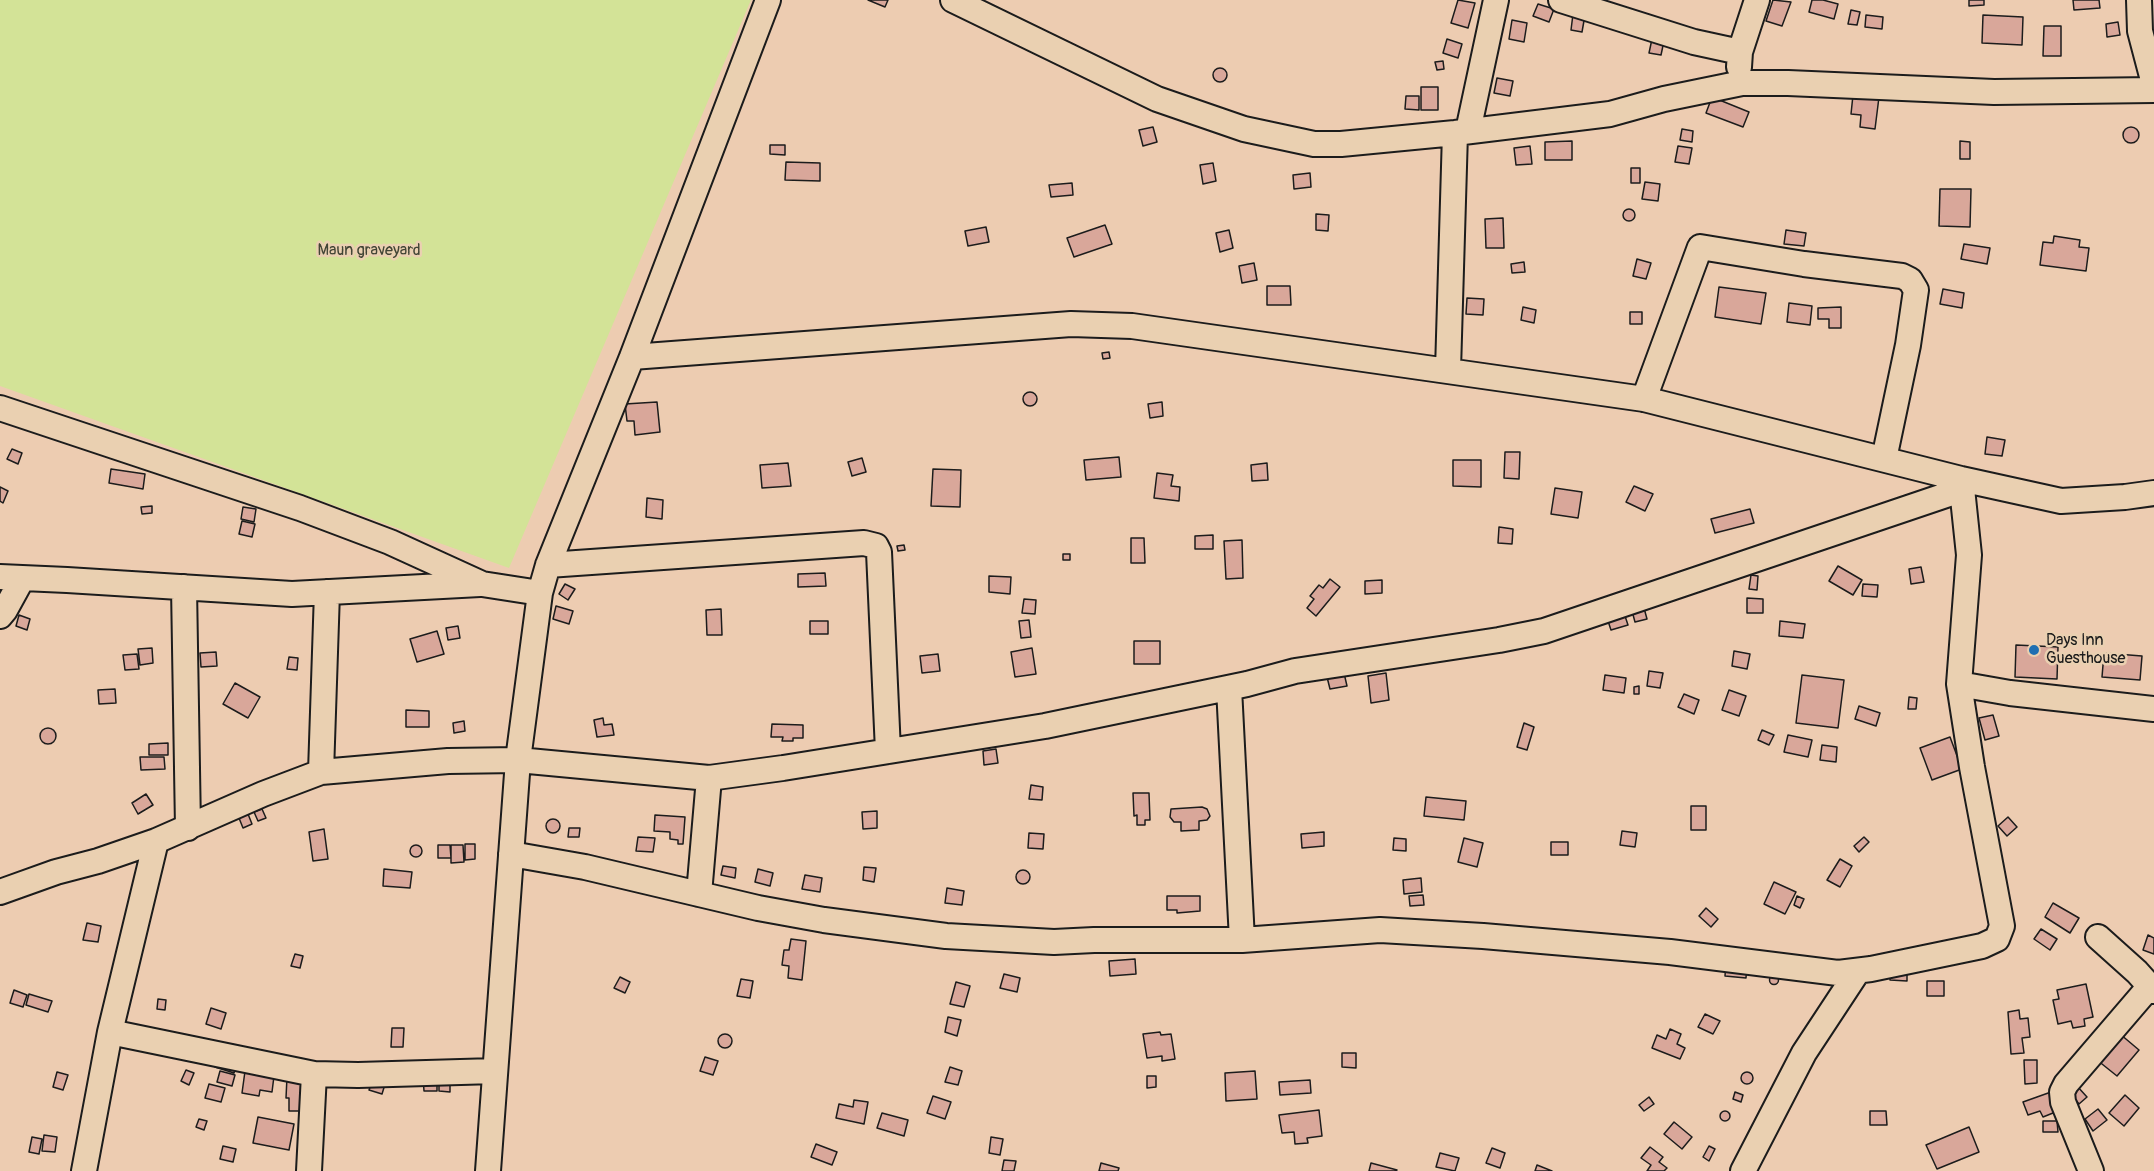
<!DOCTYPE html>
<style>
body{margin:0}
canvas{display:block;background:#edccb1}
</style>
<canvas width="2154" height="1171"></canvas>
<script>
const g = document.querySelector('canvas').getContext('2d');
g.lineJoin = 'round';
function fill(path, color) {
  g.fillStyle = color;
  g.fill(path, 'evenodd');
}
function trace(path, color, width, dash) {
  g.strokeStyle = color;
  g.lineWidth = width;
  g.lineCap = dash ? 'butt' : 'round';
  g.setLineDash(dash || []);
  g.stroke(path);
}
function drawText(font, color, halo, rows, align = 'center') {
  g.font = font + ' Pangolin,sans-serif';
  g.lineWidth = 5;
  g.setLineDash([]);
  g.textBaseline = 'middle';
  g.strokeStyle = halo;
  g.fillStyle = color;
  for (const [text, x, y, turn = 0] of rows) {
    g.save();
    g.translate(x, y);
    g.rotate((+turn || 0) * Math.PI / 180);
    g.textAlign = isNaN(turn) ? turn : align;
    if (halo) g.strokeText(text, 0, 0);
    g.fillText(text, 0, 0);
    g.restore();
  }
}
fill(new Path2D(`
 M0,0H751L509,568L0,386Z`), '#d3e397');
const building = new Path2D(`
 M868,0H888L885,7Z
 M1458,0L1475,3L1468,28L1451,23Z
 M1773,0L1791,2L1782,26L1766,21Z
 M1812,0H1823L1838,4L1834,19L1809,12Z
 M1969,0H1984V5L1969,6Z
 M2073,0H2099L2100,8L2074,10Z
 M1538,4L1554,9L1549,22L1533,16Z
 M1851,10L1860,12L1857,25L1848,24Z
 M1573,14L1585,15L1582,32L1571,30Z
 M1866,15L1883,17L1882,29L1865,27Z
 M1983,15L2023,17L2022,45L1982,43Z
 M1512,20L1527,23L1524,42L1509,39Z
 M2118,22L2120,35L2107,37L2106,24Z
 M2044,26H2061V56H2043Z
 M1447,39L1462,44L1458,58L1443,53Z
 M1652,39L1664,41L1661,55L1649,53Z
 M1443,61L1444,69L1437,70L1435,62Z
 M1213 75a7 7 0 1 1 14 0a7 7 0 1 1-14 0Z
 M1497,78L1513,81L1510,96L1494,93Z
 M1421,87H1438V110H1421Z
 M1853,95L1879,97L1875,129L1860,127L1861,115L1851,114Z
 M1406,96H1419V110L1405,109Z
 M1712,97L1749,112L1743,127L1706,113Z
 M1153,127L1157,142L1143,146L1139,130Z
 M2123 135a8 8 0 1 1 16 0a8 8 0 1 1-16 0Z
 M1682,129L1693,131L1692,142L1680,140Z
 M1572,141V160H1545V142Z
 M1960,141L1970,142V159H1960Z
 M770,145H785V155L770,154Z
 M1530,146L1532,164L1516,165L1514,148Z
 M1678,146L1692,148L1689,164L1675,162Z
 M786,162L820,163V181L785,180Z
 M1213,163L1216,181L1203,184L1200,165Z
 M1631,168H1640V183H1631Z
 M1310,173L1311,187L1294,189L1293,175Z
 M1645,182L1660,184L1658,201L1642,199Z
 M1072,183L1073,195L1051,197L1049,185Z
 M1940,189H1971L1970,227L1939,226Z
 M1623 215a6 6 0 1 1 12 0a6 6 0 1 1-12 0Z
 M1316,214L1329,215L1328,231L1316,230Z
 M1503,218L1504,248H1486L1485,219Z
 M1105,225L1112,244L1074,257L1067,238Z
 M986,227L989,242L968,246L965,231Z
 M1229,230L1233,248L1220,252L1216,233Z
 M1786,230L1806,233L1804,246L1784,244Z
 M2054,236L2080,240L2079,247L2089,248L2086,271L2040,265L2043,242L2053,243Z
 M1964,244L1990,248L1987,264L1961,259Z
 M1637,259L1651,263L1646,279L1633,276Z
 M1524,262L1525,272L1512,273L1511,264Z
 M1254,263L1257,280L1242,283L1239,266Z
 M1267,286H1290L1291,305H1267Z
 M1719,287L1766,293L1761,324L1715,317Z
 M1943,289L1964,293L1962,308L1940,304Z
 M1467,298L1484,299L1483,315L1466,314Z
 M1789,303L1812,306L1810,325L1787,322Z
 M1523,307L1536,310L1534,323L1521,320Z
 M1841,307V328H1829V319H1818V308Z
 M1630,312H1642V324H1630Z
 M1109,352L1110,358L1103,359L1102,353Z
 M1023 399a7 7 0 1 1 14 0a7 7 0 1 1-14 0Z
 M657,402L660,432L635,435L634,421H627L625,404Z
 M1162,402L1163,416L1150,418L1148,404Z
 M1987,437L2005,440L2002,456L1985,454Z
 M12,449L22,453L18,464L7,459Z
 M1505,452H1520L1519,479L1504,478Z
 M1119,457L1121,477L1086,480L1084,460Z
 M862,458L866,472L852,476L848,462Z
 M1453,460H1481V487L1453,486Z
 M788,463L791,486L762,488L760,465Z
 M1267,463L1268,480L1252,481L1251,465Z
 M111,469L145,474L143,489L109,483Z
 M933,469L961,470L960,507L931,506Z
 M1157,473L1173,475L1171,486L1180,487L1179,501L1154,498Z
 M1634,486L1653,494L1645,511L1626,502Z
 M0,487L8,491L3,503L0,501Z
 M1555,488L1582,492L1578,518L1551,514Z
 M647,498L663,500L662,519L646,517Z
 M152,506V513L142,514L141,507Z
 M243,507L256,509L254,522L241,519Z
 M1750,509L1754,523L1715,533L1711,519Z
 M242,521L255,524L252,537L239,534Z
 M1499,527L1513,529L1512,544L1498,543Z
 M1213,535V549H1195V536Z
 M1131,538H1144L1145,563H1131Z
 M1242,540L1243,578L1226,579L1224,541Z
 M904,545L905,550L898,551L897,546Z
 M1063,554H1070V560H1063Z
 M1838,566L1862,580L1853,595L1829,581Z
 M1921,567L1924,582L1911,584L1909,569Z
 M825,573L826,586L798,587V574Z
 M1751,575L1758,576L1757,590L1749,589Z
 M989,576L1011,577L1010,594L989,592Z
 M1330,579L1340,587L1316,616L1307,608L1314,599L1310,596L1319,585L1323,588Z
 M1382,580V593L1365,594V581Z
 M565,584L575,589L568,600L559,594Z
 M1863,584L1878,585L1877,597L1862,596Z
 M1747,598L1763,599V613H1747Z
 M1024,599L1036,600L1035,614L1022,613Z
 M556,606L573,611L569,624L553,619Z
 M1644,608L1647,619L1635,622L1632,611Z
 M721,609L722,635H707L706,610Z
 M1623,610L1628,625L1611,630L1606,615Z
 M19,615L30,619L27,630L16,626Z
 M1029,620L1031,637L1021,638L1019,621Z
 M810,621H828V634H810Z
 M1780,621L1805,624L1803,638L1779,636Z
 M458,626L460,638L448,640L446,628Z
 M437,631L444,654L417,662L410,639Z
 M1134,641H1160V664H1134Z
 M2016,645L2058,647L2057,679L2015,677Z
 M152,648L153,663L140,665L138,649Z
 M1032,648L1036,674L1015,677L1011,652Z
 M1734,651L1750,654L1747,669L1732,666Z
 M216,652L217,666L201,667L200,653Z
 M2104,653L2142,656L2140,680L2102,677Z
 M137,654L139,669L125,670L123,655Z
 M938,654L940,671L922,673L920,656Z
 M289,657L298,658L297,670L287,669Z
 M1649,671L1663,673L1660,688L1647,686Z
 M1344,673L1347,686L1330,689L1327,677Z
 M1386,673L1389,700L1371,703L1368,676Z
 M1605,675L1626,678L1624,693L1603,690Z
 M1802,675L1844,680L1838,728L1796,723Z
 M235,683L260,697L248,718L223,704Z
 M1639,686V694H1634V687Z
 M115,689L116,703L99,704L98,690Z
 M1729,690L1746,696L1739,716L1722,710Z
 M1684,694L1699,700L1694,714L1678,707Z
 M1909,697L1917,698L1916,709H1908Z
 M1859,706L1880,713L1876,726L1855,719Z
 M406,710L429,711V727H406Z
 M1993,715L1999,736L1985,740L1979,718Z
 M603,718L604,725L612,724L614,735L597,737L594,720Z
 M464,721L465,731L454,733L453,723Z
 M1524,723L1534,727L1527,750L1517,747Z
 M772,724L803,725V738H793V741H782L783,737H771Z
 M40 736a8 8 0 1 1 16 0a8 8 0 1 1-16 0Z
 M1762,730L1774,735L1769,745L1758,740Z
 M1788,735L1812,740L1808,757L1784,752Z
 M1950,737L1962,769L1932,780L1920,748Z
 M168,743V755H149V744Z
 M1822,745L1837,747L1836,762L1820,760Z
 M996,749L998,763L984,765L983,751Z
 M140,757H164L165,769L141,770Z
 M1031,785L1043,787L1042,800L1029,799Z
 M1133,793H1149L1150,820H1145V825H1137V815L1134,816Z
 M146,794L153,805L138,814L132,803Z
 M1426,797L1466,801L1464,820L1424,816Z
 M1691,806H1706V830H1691Z
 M1202,807L1207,809L1210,816L1207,820L1199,821V830L1181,831V822H1174L1170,817L1171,809Z
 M262,809L266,818L258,821L254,812Z
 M877,811V828L863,829L862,812Z
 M248,814L252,824L243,828L239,818Z
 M655,815L685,817L683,844H678V840L670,839V832L654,831Z
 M2008,817L2017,827L2007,836L1998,826Z
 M546 826a7 7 0 1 1 14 0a7 7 0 1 1-14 0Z
 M569,828H580L579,837H568Z
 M324,829L328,859L313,861L309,832Z
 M1622,831L1637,833L1635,847L1620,845Z
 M1324,832V846L1302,848L1301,834Z
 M1029,833L1044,834L1043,849L1028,848Z
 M638,837L655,838L653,852L636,851Z
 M1864,837L1869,842L1859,852L1854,846Z
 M1394,838L1406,839V851L1393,850Z
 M1464,838L1483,843L1477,867L1458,862Z
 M1551,842H1568V855H1551Z
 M465,844H475V859L465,860Z
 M410 851a6 6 0 1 1 12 0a6 6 0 1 1-12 0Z
 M438,845H450L451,858H438Z
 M451,845H463L464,862L451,863Z
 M1840,859L1852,866L1840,887L1827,880Z
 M723,866L736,868L735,878L721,875Z
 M864,867L876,868L874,882L863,880Z
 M384,869L412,872L410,888L383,886Z
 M758,869L773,873L770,886L755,882Z
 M1016 877a7 7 0 1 1 14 0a7 7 0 1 1-14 0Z
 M805,875L822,878L820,892L802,889Z
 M1421,878L1422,892L1404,894L1403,880Z
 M1774,882L1796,892L1785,914L1764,904Z
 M947,888L964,891L962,905L945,903Z
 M1423,895L1424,905L1410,906L1409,896Z
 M1167,896H1200V911L1177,913V910H1167Z
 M1797,896L1804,899L1800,908L1794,905Z
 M2053,903L2079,918L2070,933L2045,917Z
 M1706,908L1718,919L1711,927L1699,916Z
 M87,923L101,926L98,942L83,940Z
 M2041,929L2057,939L2050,950L2034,939Z
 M2148,935L2154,938V954L2143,950Z
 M791,939L806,941L802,980L788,978L789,966L782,965L784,950H789Z
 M295,954L303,956L300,968L291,966Z
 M1135,959L1136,974L1110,976L1109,961Z
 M1726,961L1747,963L1746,978L1725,976Z
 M1890,968H1907V981L1890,980Z
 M1004,974L1020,978L1017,992L1000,988Z
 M1769.5 980a4.5 4.5 0 1 1 9 0a4.5 4.5 0 1 1-9 0Z
 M620,977L630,982L625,993L614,988Z
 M741,979L753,981L750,998L737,996Z
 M1927,981H1944V996H1927Z
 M956,982L970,986L964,1007L950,1004Z
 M2086,984L2093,1017L2084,1019L2085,1026L2073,1028L2071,1021L2058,1024L2053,1000L2059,999L2057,990Z
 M14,990L27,995L23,1007L10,1003Z
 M29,994L52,1001L48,1012L26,1005Z
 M158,999L166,1000L165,1010L157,1009Z
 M211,1008L226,1013L221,1029L206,1024Z
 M2019,1010L2020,1019L2028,1018L2030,1037L2022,1038L2024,1053L2011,1054L2008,1012Z
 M1705,1014L1720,1021L1713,1034L1698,1027Z
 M948,1017L961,1020L957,1036L945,1032Z
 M392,1028H404L403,1047H391Z
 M1670,1029L1681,1034L1677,1044L1685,1048L1680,1059L1652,1048L1657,1035L1666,1039Z
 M1160,1032L1161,1035L1171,1034L1175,1059L1162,1061V1056L1147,1058L1143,1034Z
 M2120,1034L2139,1050L2117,1076L2097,1060Z
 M718 1041a7 7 0 1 1 14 0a7 7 0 1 1-14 0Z
 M1342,1053H1356V1068L1342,1067Z
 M218,1055L238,1061L234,1073L215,1067Z
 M705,1057L718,1061L713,1075L700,1071Z
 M2024,1060H2037V1083L2025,1084Z
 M246,1064L275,1068L272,1092L260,1090L259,1096L242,1093Z
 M950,1067L962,1071L958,1085L945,1082Z
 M186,1070L194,1073L189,1085L181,1081Z
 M220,1071L235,1075L232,1086L217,1082Z
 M1255,1071L1257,1099L1226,1101L1225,1073Z
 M1741 1078a6 6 0 1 1 12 0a6 6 0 1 1-12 0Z
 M57,1072L68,1075L63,1090L53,1087Z
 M437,1076V1091H424L423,1077Z
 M1147,1076H1156V1087L1147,1088Z
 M287,1077H304V1111H289V1098H286Z
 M374,1077L386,1081L382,1094L369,1090Z
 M439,1078H450V1092L439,1091Z
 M1310,1080L1311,1093L1280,1095L1279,1082Z
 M209,1084L225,1088L221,1102L205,1098Z
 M2077,1086L2087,1097L2079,1104L2070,1093Z
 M1735,1092L1743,1095L1741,1102L1733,1099Z
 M2051,1092L2058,1111L2043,1117L2040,1111L2028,1115L2023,1102Z
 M2125,1095L2139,1108L2124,1126L2109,1113Z
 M933,1096L951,1102L945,1119L927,1113Z
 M1649,1097L1654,1104L1644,1111L1639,1105Z
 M854,1100L868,1102L864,1124L836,1118L839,1104L853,1107Z
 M2098,1109L2107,1120L2093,1131L2085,1119Z
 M1319,1110L1322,1136L1307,1138L1308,1143L1295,1144L1294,1132L1282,1133L1279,1115Z
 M1720 1116a5 5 0 1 1 10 0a5 5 0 1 1-10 0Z
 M1870,1111H1886L1887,1125H1870Z
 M882,1113L908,1120L904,1136L877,1128Z
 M258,1117L294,1124L289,1150L253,1143Z
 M199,1119L207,1121L204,1130L196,1127Z
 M2043,1121H2057L2058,1132H2043Z
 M1674,1122L1692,1137L1682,1149L1664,1134Z
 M1969,1127L1979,1152L1937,1169L1926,1145Z
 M44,1135L57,1137L55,1152L42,1151Z
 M32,1137L42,1139L39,1154L29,1152Z
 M991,1137L1003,1139L1000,1155L989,1153Z
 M816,1144L837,1152L832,1165L811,1157Z
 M223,1146L236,1149L233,1162L220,1159Z
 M1709,1146L1715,1149L1709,1161L1703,1157Z
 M1650,1147L1663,1157L1659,1162L1667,1168L1664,1171H1647L1651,1165L1641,1158Z
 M1492,1148L1505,1153L1500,1168L1486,1163Z
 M1440,1153L1459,1158L1455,1171L1436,1167Z
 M1004,1160L1016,1161L1014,1171H1002Z
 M1101,1163L1119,1168L1118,1171H1099Z
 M1371,1163L1397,1170L1396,1171H1369Z
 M1537,1165L1552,1171H1535Z`);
fill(building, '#d9a79a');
trace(building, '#1c1c1c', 1.5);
const minor = new Path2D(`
 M953,0L1157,99L1244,129L1314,144H1341L1455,133L1610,114L1664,99L1742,83H1788L1994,92L2154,90
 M1561,0L1694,42L1740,52
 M2139,0L2140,31L2154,84
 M1739,67L1740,52L1757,0
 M1468,131L1496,0
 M632,357L1071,324L1132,326L1644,399L1961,479L2061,501L2125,497L2154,493
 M1448,370L1455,133
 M1644,399L1700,247L1804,264L1902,276L1910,280L1916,290L1908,345L1884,459
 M0,408L300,508L390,542L482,584L540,593
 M548,565L864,543L876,546L879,552L888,751
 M0,577L67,580L292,594L480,584
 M184,587L188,828
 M0,616L5,610L22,579
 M1959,684L2010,693L2154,709
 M1229,688L1242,940
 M321,772L327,592
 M511,854L585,867L758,908L824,920L946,936L1054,942L1094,940H1242L1380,930L1483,936L1670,952L1838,973L1871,969L1982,946L1997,939L2002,926L1972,767L1959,684L1969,555L1961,479
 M0,892L56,872L98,861L156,841L263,794L321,772L448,761L518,760L709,778L783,768L1045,726L1247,684L1295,671L1499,640L1544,631L1961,490
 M699,894L709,778
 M2098,937L2137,972L2154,991
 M110,1032L314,1074L358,1075L495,1071
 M84,1171L110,1032L156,841
 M309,1171L314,1074
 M488,1171L518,760L540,593L548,565L632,357L768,0
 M1743,1171L1804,1053L1858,971
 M2091,1171L2063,1102L2062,1092L2066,1084L2150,986`);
trace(minor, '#1c1c1c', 28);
trace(minor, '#ead0b1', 24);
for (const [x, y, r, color] of [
 [2034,650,6,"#1f6fb2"]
]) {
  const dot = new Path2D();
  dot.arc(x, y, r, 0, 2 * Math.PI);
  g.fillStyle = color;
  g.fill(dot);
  trace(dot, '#ead0b1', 2);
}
drawText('16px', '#414435', '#ead0b1', [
 ["Maun graveyard",369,251]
]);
drawText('16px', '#1c1c1c', '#ead0b1', [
 ["Days Inn",2046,641],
 ["Guesthouse",2046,659]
], 'left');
</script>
